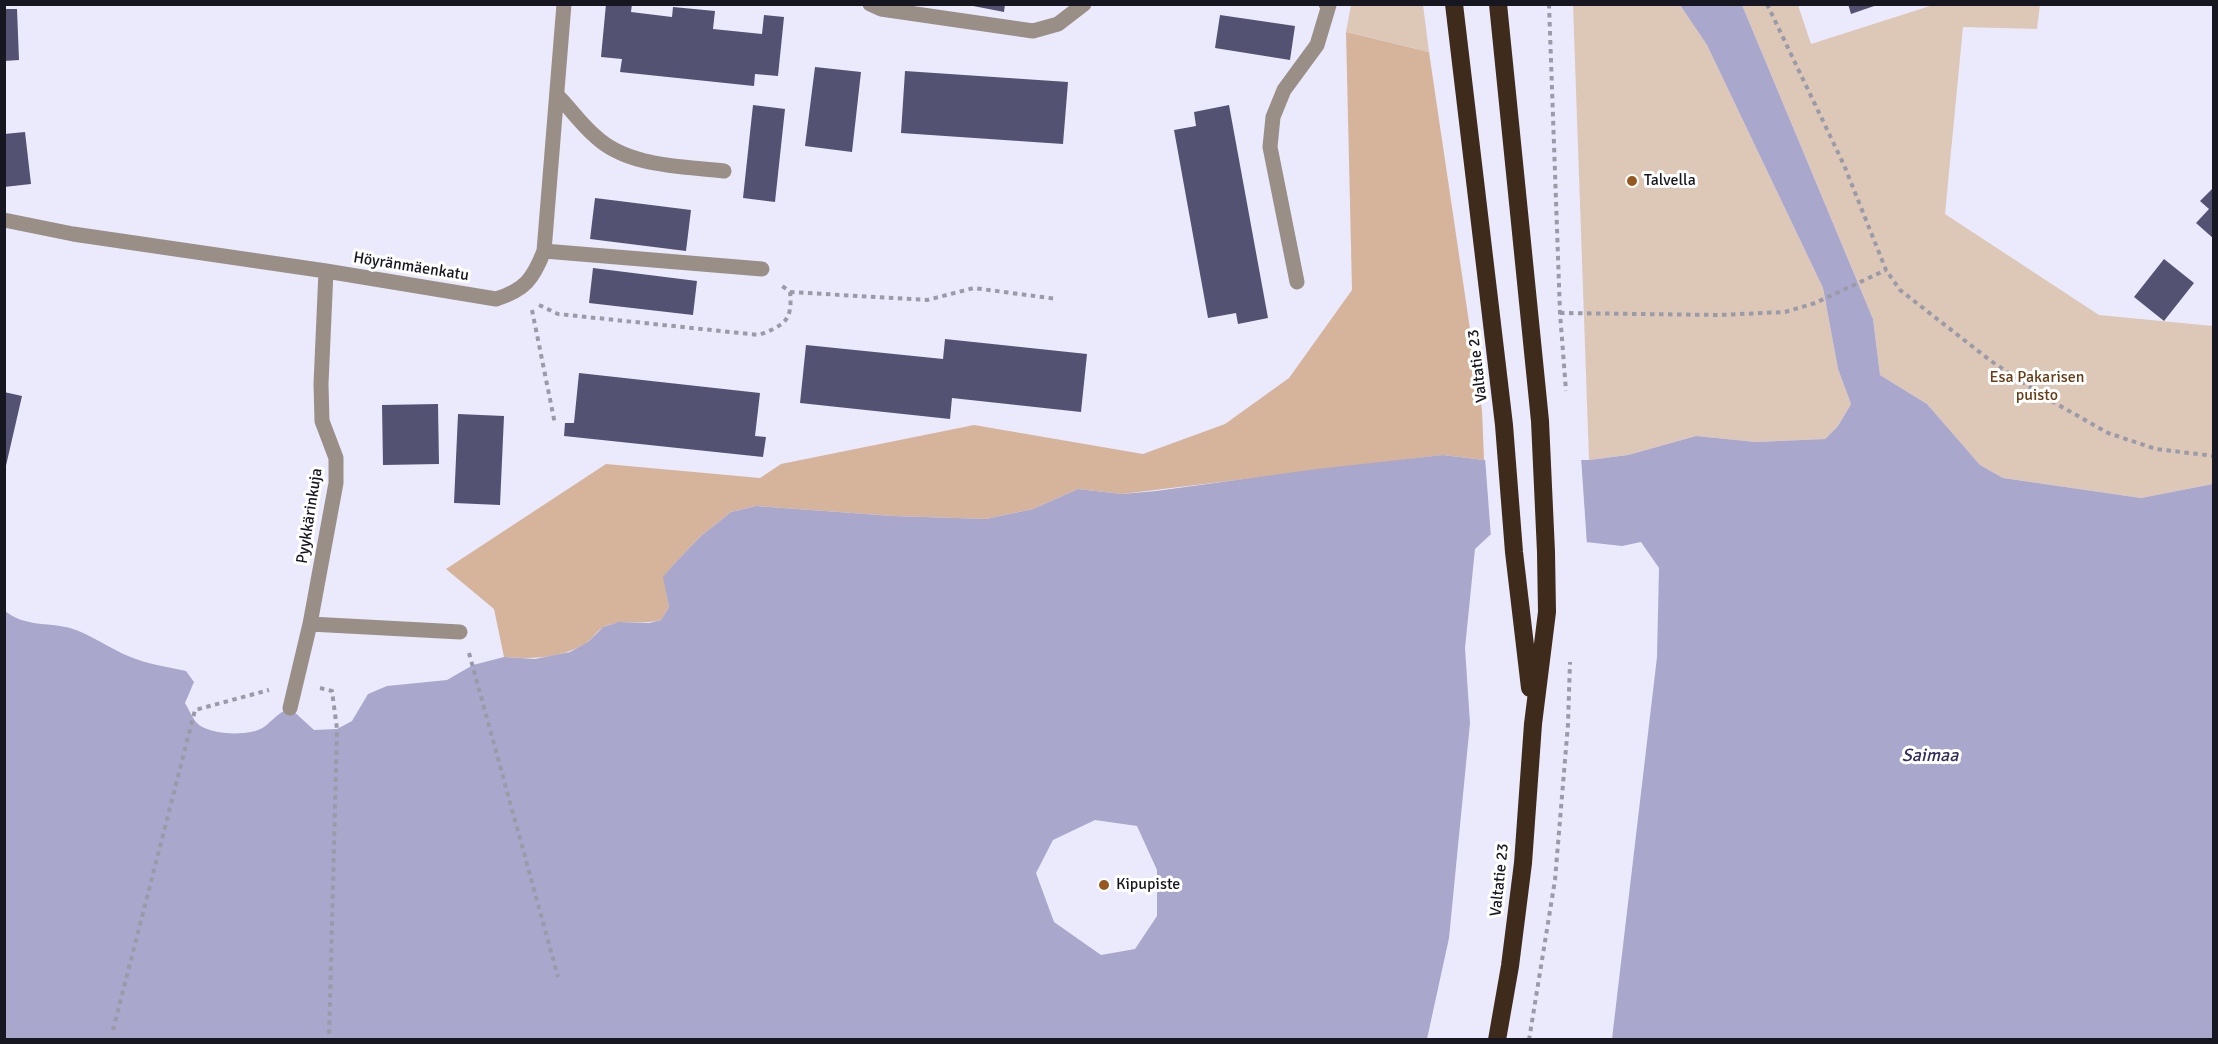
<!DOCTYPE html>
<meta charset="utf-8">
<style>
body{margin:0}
#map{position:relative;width:2218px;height:1044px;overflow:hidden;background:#ebeafc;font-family:Signika,sans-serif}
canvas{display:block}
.frame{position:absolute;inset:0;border:6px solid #171721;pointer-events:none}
</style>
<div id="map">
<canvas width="2218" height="1044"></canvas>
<div class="frame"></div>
</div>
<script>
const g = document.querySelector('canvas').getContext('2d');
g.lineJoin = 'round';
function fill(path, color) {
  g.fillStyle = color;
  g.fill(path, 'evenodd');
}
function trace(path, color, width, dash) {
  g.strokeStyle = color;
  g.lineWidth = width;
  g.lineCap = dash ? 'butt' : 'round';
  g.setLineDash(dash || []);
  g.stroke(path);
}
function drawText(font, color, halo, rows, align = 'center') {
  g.font = font + ' Signika,sans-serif';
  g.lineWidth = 6;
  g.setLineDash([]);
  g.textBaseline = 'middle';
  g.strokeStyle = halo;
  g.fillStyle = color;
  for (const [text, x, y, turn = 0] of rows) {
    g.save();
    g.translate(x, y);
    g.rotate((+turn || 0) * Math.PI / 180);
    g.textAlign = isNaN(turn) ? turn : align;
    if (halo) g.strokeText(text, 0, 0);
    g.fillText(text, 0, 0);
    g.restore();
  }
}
fill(new Path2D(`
 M1351,5H1423L1429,52L1346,32Z
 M1573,5H1680L1707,45L1823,288L1838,369L1851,404L1838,426L1825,439L1756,442L1696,436L1628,455L1589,460Z
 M1742,5H1798L1811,44L1933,5H2040L2037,29L1963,27L1945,214L2099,315L2213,326V484L2141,498L2003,478L1980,465L1927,404L1880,375L1873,319Z`), '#ddc8b8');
fill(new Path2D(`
 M1346,32L1429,52L1482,410L1484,460L1443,455L1122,494L1078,489L1033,509L986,519L893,516L756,506L731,512L701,536L674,564L664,577L669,607L661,620C642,625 624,619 606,626C597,629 593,639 585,644C559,659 532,659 504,657L494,609L446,569L606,464L760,478L781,464L974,425L1143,454L1225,424L1289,378L1352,290Z`), '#d5b49b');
fill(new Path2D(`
 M1680,5H1742L1873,319L1880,375L1927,404L1980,465L2003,478L2141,498L2213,484V1039H1612L1657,657L1659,568L1641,542L1622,546L1540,537L1490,535L1475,549L1465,648L1470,723L1449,938L1427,1039H5L4,610C24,627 46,622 70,628C90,634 109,648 128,656C147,664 167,667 186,671L194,682L185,703C189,709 192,718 197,723C208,735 250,737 264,727C273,720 278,713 290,708L314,730L337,729L352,721L368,694L387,686L447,680L473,665L504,657L535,659L570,652L588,642L603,627L619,622L649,623L661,620L669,607L663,577L674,564L701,536L731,512L756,506L893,516L986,519L1033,509L1078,489L1122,494L1156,491L1317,469L1443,455L1484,460H1589L1628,455L1696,436L1756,442L1825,439L1838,426L1851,404L1838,369L1823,288L1707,45ZM1095,820L1137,826L1157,870V916L1135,949L1101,955L1054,922L1036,873L1053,840Z`), '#a9a7cb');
fill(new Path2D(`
 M1485,457H1581L1587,545L1491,538Z`), '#ebeafc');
fill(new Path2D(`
 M606,4H632L631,12L672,17L673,7L715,11L713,29L762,34L764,15L784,17L778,76L755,74L754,86L620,72L622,59L601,57Z
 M963,4H1005L1004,12Z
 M1848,4H1877V5L1851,14Z
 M4,9H17L19,60L4,61Z
 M1220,15L1295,26L1290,60L1215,48Z
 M815,67L861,72L852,152L805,146Z
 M905,71L1068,82L1063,144L901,133Z
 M753,105L785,109L775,202L743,198Z
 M1229,105L1268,318L1238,324L1236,313L1208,318L1174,130L1196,126L1194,112Z
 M25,132L31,184L4,187V134Z
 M2214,187V239L2196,223L2209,209L2200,201Z
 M595,198L691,210L686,251L590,239Z
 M2164,259L2194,283L2164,321L2134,297Z
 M593,268L697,281L693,315L589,303Z
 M945,339L1087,354L1081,412L952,398L950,419L800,403L806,345L943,359Z
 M579,373L760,393L755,436L766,437L763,457L564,436L565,423H574Z
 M4,392L22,396L5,470H4Z
 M438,404L439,464L383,465L382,405Z
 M458,414L504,416L500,505L454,503Z`), '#545272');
trace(new Path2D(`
 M1549,4L1560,313L1566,391
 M1767,4L1844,165L1886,270L1900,290L1991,361L2048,399L2108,433L2156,449L2214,456
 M790,292L927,300L974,288L1057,299
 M539,305L558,314L759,335C784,325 793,321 790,292L781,285
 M532,310L555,424
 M1560,313L1719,315L1785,312L1815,303L1886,270
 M469,653L558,977
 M320,688L332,691L337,729L329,1040
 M113,1030L195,710L269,690
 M1529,1040L1555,880L1568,724L1570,662`), '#9b9aa9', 4, [4.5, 4.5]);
trace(new Path2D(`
 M870,4L881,9L1033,31L1058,24L1084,4
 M557,95C570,108 581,124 595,136C627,167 682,166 724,171
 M4,220L73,234L326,271L496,299C525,290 533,279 544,251L564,4
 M544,251L762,269
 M1297,282L1270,147L1273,117L1284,90L1317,45L1329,5L1326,4
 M310,624L460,632
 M290,708L310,624L336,483V458L322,421L321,384L326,271`), '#9a8f87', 15);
trace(new Path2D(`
 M1454,4L1504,425L1514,552L1530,688
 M1497,1040L1510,966L1523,863L1533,724L1547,612L1546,552L1540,421L1498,4`), '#3f2b1c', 18);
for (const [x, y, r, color] of [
 [1632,181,6,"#96581e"],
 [1104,885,6,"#96581e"]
]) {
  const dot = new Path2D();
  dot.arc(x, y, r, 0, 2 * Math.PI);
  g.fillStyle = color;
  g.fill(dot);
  trace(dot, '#fff', 2);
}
drawText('16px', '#171721', '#fff', [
 ["Talvella",1644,181],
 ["Kipupiste",1116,885]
], 'left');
drawText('16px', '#171721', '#fff', [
 ["Höyränmäenkatu",411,267,9],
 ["Valtatie 23",1478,366,-97],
 ["Pyykkärinkuja",310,516,-81],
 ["Valtatie 23",1500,880,-84]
]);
drawText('16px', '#673b13', '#fff', [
 ["Esa Pakarisen",2037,378],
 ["puisto",2037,396]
]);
drawText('italic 18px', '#363060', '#fff', [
 ["Saimaa",1930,756]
]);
</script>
